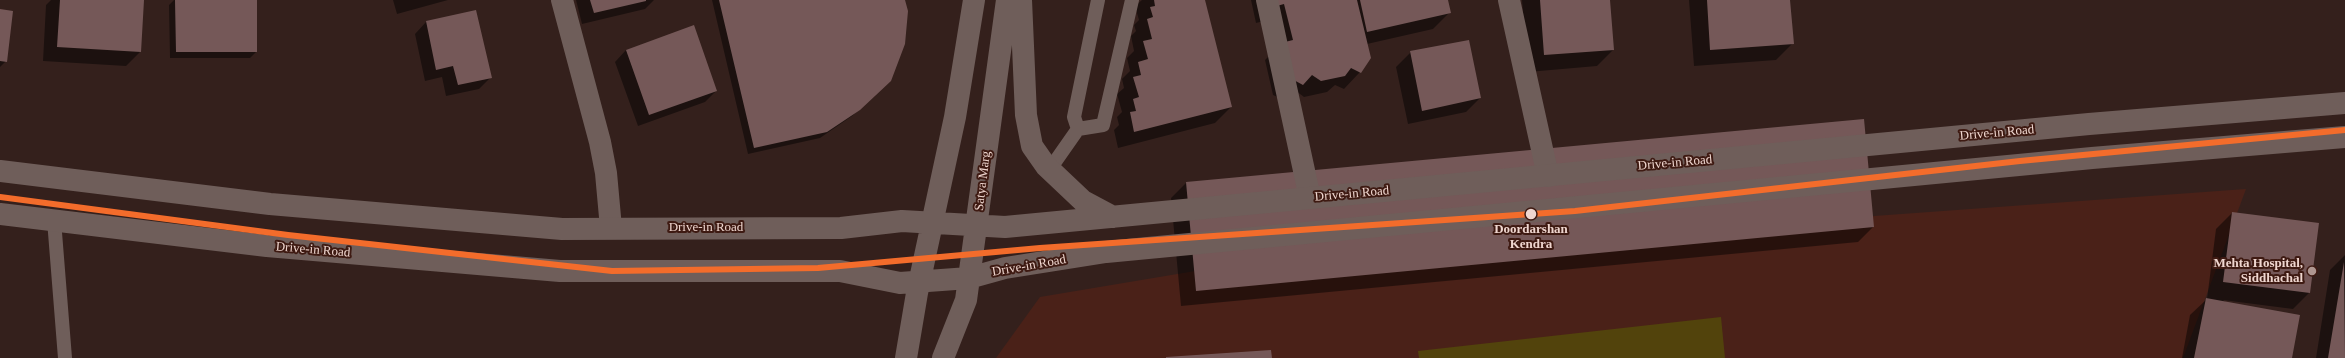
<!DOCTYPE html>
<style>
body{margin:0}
canvas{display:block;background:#34201c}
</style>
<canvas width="2345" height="358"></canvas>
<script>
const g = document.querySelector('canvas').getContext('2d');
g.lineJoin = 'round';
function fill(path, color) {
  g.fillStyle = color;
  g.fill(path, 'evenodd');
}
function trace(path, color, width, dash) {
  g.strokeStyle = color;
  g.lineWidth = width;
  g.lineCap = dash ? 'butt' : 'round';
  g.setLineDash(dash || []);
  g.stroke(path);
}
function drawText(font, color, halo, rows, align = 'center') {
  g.font = font + ' Georgia,serif';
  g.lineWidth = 4;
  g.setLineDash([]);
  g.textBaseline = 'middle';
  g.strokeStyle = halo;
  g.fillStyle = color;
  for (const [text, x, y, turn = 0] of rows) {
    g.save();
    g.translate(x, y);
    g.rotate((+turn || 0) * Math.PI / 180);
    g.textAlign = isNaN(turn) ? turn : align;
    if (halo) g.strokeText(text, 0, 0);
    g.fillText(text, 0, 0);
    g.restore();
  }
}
fill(new Path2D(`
 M2246,189L2183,358H996L1040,297L1255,261Z`), '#4a2118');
fill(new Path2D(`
 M1721,317L1725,358H1419L1418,351Z`), '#52430c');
fill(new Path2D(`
 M51,0H143L140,52L126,66L43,61L46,5Z
 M174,0H223L256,52L250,58H170L169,5Z
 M393,0H448L397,14Z
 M576,0H654L645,9L582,24Z
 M712,0H904L883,87L852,116L820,138L748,154Z
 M1142,0H1204L1231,107L1215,123L1118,148L1114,130L1119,125L1117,117L1122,112L1117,94L1124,88L1122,79L1130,71L1127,58L1134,51L1131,36L1136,31L1134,25L1139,20L1135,6Z
 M1251,0H1447L1450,12L1433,29L1367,44L1360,72L1344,89L1335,85L1327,92L1304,97L1296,91L1286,101L1273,95L1265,60L1275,50L1268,20L1256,23Z
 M1522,0H1609L1613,50L1597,66L1528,72Z
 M1689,0H1789L1793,43L1776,60L1694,66Z
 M0,10L6,61L0,67Z
 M475,11L491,77L479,89L446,96L442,77L425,81L415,34L426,22Z
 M626,50L716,91L705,102L638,126L615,62Z
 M1411,52L1480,98L1466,112L1408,124L1396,67Z
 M1186,183L1873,227L1858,242L1181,306L1171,198Z
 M2232,213L2318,224L2309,293L2293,309L2223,300L2291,358H2182L2190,315L2207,299L2216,229Z
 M2345,255V358H2316L2330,270Z`), '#0007');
fill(new Path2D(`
 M60,0H144L141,52L57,47Z
 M175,0H257V52H176Z
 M590,0H646V1L594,13Z
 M719,0H905L908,11L905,44L891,81L860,110L827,132L754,148Z
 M1154,0H1205L1232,107L1134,132L1130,112L1136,111L1133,99L1139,97L1133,77L1141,75L1138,62L1148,59L1143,41L1152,39L1147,19L1153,17L1150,7L1155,6Z
 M1271,0H1357L1371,58L1361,73L1351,68L1345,76L1321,81L1312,75L1303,85L1290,78L1281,43L1293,40L1284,4L1273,7Z
 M1360,0H1448L1451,13L1367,32Z
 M1540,0H1610L1614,50L1544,55Z
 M1707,0H1790L1794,44L1710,50Z
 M0,9L13,11L7,62L0,61Z
 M476,10L492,78L458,85L453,66L436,70L426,21Z
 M694,25L717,91L649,115L626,50Z
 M1469,40L1481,98L1422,111L1410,51Z
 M1864,119L1874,227L1196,291L1186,182Z
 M2232,212L2319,223L2310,293L2223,282Z
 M2344,262L2345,358H2328Z
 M2206,298L2300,315L2292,358H2194Z
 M1271,350L1272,358H1166V357Z`), '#755858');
trace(new Path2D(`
 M1078,129L1074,117L1098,0
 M1050,169L1078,129L1103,125L1132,0
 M54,220L65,358`), '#6f5e5a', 14);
trace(new Path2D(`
 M562,0L600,142L606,173L611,228
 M1267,0L1310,198
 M1509,0L1548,176`), '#6f5e5a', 22);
trace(new Path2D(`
 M1021,0L1026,115L1032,146L1046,166L1083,201L1113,217
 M0,171L270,204L562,229L841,228L902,221L1005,227L2089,124L2345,103
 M0,214L267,246L560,271H840L900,283L969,278L1005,268L1106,252L2092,158L2345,137
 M906,358L917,293L955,117L974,0
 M943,358L966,300L1007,0`), '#6f5e5a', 22);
trace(new Path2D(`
 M0,197L288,235L612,271L818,268L1040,248L1575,211L2020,161L2345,130`), '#f36c2b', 6);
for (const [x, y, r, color] of [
 [1531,214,6,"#efd6cf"],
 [2312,271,5,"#ae9690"]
]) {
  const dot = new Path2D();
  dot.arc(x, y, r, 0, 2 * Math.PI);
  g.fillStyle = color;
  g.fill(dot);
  trace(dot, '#3e1a12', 1.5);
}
drawText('13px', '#efd6cf', '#3e1a12', [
 ["Drive-in Road",1997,133,-5],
 ["Drive-in Road",1675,163,-5],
 ["Satya Marg",983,181,-83],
 ["Drive-in Road",1352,194,-5],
 ["Drive-in Road",706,228],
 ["Drive-in Road",313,250,5],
 ["Drive-in Road",1029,266,-10]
]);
drawText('bold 13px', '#efd6cf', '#3e1a12', [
 ["Doordarshan",1531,230],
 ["Kendra",1531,245]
]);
drawText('bold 13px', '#efd6cf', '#3e1a12', [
 ["Mehta Hospital,",2303,264],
 ["Siddhachal",2303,279]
], 'right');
</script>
